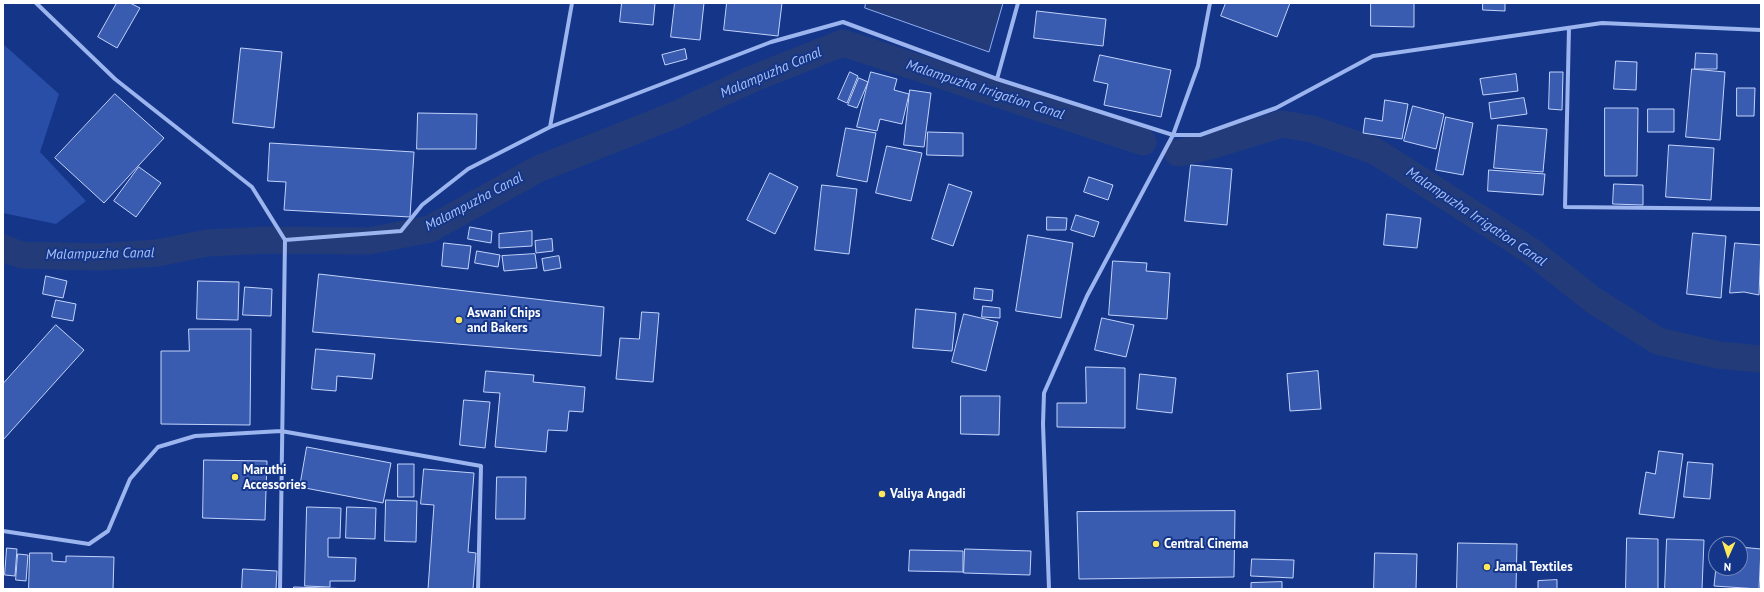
<!DOCTYPE html>
<style>
body{margin:0}
#map{position:relative;width:1764px;height:592px;overflow:hidden;background:#153688;font-family:"PT Sans",sans-serif}
canvas{display:block}
.frame{position:absolute;inset:0;border:4px solid #fff;pointer-events:none}
.north{position:absolute;left:1708px;top:536px;width:40px;height:40px;box-sizing:border-box;background:#153688;border:1px solid #7386b8;border-radius:50%;rotate:183deg;font-size:11px;font-weight:700;line-height:16px;text-align:center;color:#fff}
.north::after{content:'';display:block;margin:auto;width:14px;height:18px;background:#ffe85a;clip-path:polygon(50% 0,100% 100%,50% 72%,0 100%)}
</style>
<div id="map">
<canvas width="1764" height="592"></canvas>
<div class="frame"></div>
<div class="north">N</div>
</div>
<script>
const g = document.querySelector('canvas').getContext('2d');
g.lineJoin = 'round';
function fill(path, color) {
  g.fillStyle = color;
  g.fill(path, 'evenodd');
}
function trace(path, color, width, dash) {
  g.strokeStyle = color;
  g.lineWidth = width;
  g.lineCap = dash ? 'butt' : 'round';
  g.setLineDash(dash || []);
  g.stroke(path);
}
function drawText(font, color, halo, rows, align = 'center') {
  g.font = font + ' "PT Sans",sans-serif';
  g.lineWidth = 4;
  g.setLineDash([]);
  g.textBaseline = 'middle';
  g.strokeStyle = halo;
  g.fillStyle = color;
  for (const [text, x, y, turn = 0] of rows) {
    g.save();
    g.translate(x, y);
    g.rotate((+turn || 0) * Math.PI / 180);
    g.textAlign = isNaN(turn) ? turn : align;
    if (halo) g.strokeText(text, 0, 0);
    g.fillText(text, 0, 0);
    g.restore();
  }
}
fill(new Path2D(`
 M3,44L59,94L40,152L86,201L56,224L3,213Z`), '#284ea7');
const water = new Path2D(`
 M866,3H1003L989,52L865,8Z`);
fill(water, '#233c79');
trace(water, '#8eadf2', 1);
trace(new Path2D(`
 M1178,153L1206,147L1282,124L1312,129L1375,151L1531,251L1593,300L1658,341L1718,355L1761,359
 M3,248L21,255L99,257L157,253L207,243L270,240L369,241L430,229L538,169L677,114L754,78L843,43L1143,142`), '#233c79', 27);
const building = new Path2D(`
 M117,3H130L140,8L117,48L98,37Z
 M622,3H655L653,25L620,22Z
 M675,3H704L700,40L671,37Z
 M727,3H782L778,36L724,30Z
 M1226,3H1290L1277,37L1221,16Z
 M1371,3H1414V27L1371,26Z
 M1483,3H1505V11L1483,10Z
 M1037,11L1106,19L1103,46L1034,38Z
 M241,48L282,52L274,128L233,123Z
 M685,49L687,59L665,65L662,55Z
 M1696,53L1717,54V69H1695Z
 M1100,55L1171,70L1161,117L1104,105L1108,84L1094,81Z
 M1616,61L1637,62L1636,90L1614,89Z
 M1692,69L1725,72L1720,140L1686,137Z
 M850,72L858,76L847,103L838,99Z
 M871,72L897,79L894,90L909,94L902,124L880,119L877,131L857,127Z
 M1550,72H1563L1562,110L1549,109Z
 M1516,74L1518,91L1483,95L1480,79Z
 M859,78L868,82L857,108L848,105Z
 M1737,88H1755L1754,116H1737Z
 M910,90L931,93L924,147L904,145Z
 M115,94L164,138L104,203L55,158Z
 M1524,98L1527,114L1491,119L1489,103Z
 M1385,100L1408,104L1402,139L1363,133L1365,118L1382,121Z
 M1413,106L1444,114L1436,149L1404,141Z
 M1605,108H1638L1637,176H1605Z
 M1648,109H1674V132H1648Z
 M418,113L477,114L476,149H417Z
 M1446,117L1473,123L1463,175L1436,170Z
 M1498,125L1547,129L1543,172L1494,168Z
 M846,128L876,133L867,182L837,176Z
 M928,132L963,133V156L927,155Z
 M270,143L414,152L410,217L284,210L286,182L268,181Z
 M1669,145L1714,148L1711,200L1666,197Z
 M887,146L922,153L911,201L876,193Z
 M1191,165L1232,169L1227,225L1185,221Z
 M139,167L161,183L136,217L114,201Z
 M1489,170L1545,174L1543,195L1488,191Z
 M770,173L798,187L775,234L747,220Z
 M1089,177L1113,185L1108,200L1084,192Z
 M949,184L972,192L953,246L932,239Z
 M1614,184L1643,185V205L1613,204Z
 M822,185L857,189L849,254L815,250Z
 M1387,214L1421,218L1417,248L1384,245Z
 M1076,215L1099,222L1094,237L1071,230Z
 M1047,217L1067,218L1066,230H1047Z
 M470,227L492,231L491,243L468,239Z
 M532,231V246L499,248V234Z
 M1693,233L1726,236L1721,298L1687,294Z
 M1028,235L1073,243L1061,318L1016,311Z
 M552,239L553,251L536,253L535,241Z
 M444,243L471,246L468,269L442,266Z
 M1735,243L1761,245L1759,295L1744,292L1730,293Z
 M477,251L500,255L498,267L475,263Z
 M535,254L537,268L504,271L502,256Z
 M559,256L561,268L544,271L542,259Z
 M1113,261L1147,263L1146,271L1170,273L1167,319L1109,315Z
 M319,274L604,307L601,356L313,332Z
 M46,276L67,281L63,298L43,294Z
 M198,281L239,282L238,320L197,319Z
 M245,287L272,289L271,316L243,315Z
 M975,288L993,290L992,301L974,299Z
 M56,300L76,304L73,321L52,317Z
 M983,306L1000,308V318L982,317Z
 M916,309L956,313L952,351L913,348Z
 M642,312L659,313L653,382L616,379L620,338L639,339Z
 M964,314L998,322L986,371L952,362Z
 M1102,318L1134,325L1126,357L1095,350Z
 M56,325L84,350L3,440V384Z
 M189,329H251L250,425L161,424V351H189Z
 M316,349L375,354L372,379L337,376L336,391L312,389Z
 M1086,367L1125,368V428L1057,427V403H1086Z
 M486,371L534,375L533,382L585,387L583,412L569,411L567,431L548,430L546,452L495,447L500,393L484,392Z
 M1318,371L1321,409L1290,411L1287,374Z
 M1140,374L1176,378L1172,413L1137,409Z
 M961,396H1000L999,435L961,434Z
 M464,400L490,402L485,448L460,445Z
 M307,447L391,463L383,503L300,487Z
 M1659,451L1683,454L1674,518L1639,514L1646,472L1655,474Z
 M204,460L267,461L265,520L203,518Z
 M1688,462L1713,464L1710,499L1684,497Z
 M398,464H414V497H398Z
 M424,469L474,473L468,552L476,553L473,589H428L434,505L421,504Z
 M497,477H526L525,519H496Z
 M386,500L417,501L416,542L385,541Z
 M307,507L341,508L340,538H328V557L356,558L355,581H330V587L305,586Z
 M347,507L376,508L375,539L346,538Z
 M1235,511L1234,577L1079,579L1077,512Z
 M1627,538L1658,539V589H1626Z
 M1667,539L1704,540L1702,589H1665Z
 M1458,543L1517,544L1516,589H1457Z
 M1740,547L1761,549L1759,589L1714,586L1716,567L1740,568Z
 M7,548L17,549L15,576L5,575Z
 M965,549L1031,551L1030,575L964,573Z
 M910,550L963,551V572L909,571Z
 M30,553H52V561L66,562V556L114,557L113,589H29Z
 M1375,553L1417,554L1416,589H1374Z
 M18,554L28,555L26,581L16,580Z
 M1252,559L1294,560L1293,578L1251,576Z
 M243,569L277,571L276,589H242Z
 M1557,580V589H1538V581Z
 M1282,582V589H1251V583Z
 M294,587L354,589H294Z`);
fill(building, '#395cb0');
trace(building, '#c2d3fb', 1);
trace(new Path2D(`
 M36,3L115,79L252,187L285,240
 M1569,28L1565,207L1761,209
 M997,79L1018,3
 M550,127L572,3
 M3,531L89,544L108,531L130,479L158,447L195,436L281,431L481,466L478,589
 M280,589L285,240L401,231L422,205L468,169L550,127L771,42L843,22L997,79L1173,135H1200L1276,108L1373,56L1602,23L1761,30
 M1049,589L1043,424L1044,393L1087,296L1173,135L1198,66L1210,3`), '#9cb5ef', 4);
for (const [x, y, r, color] of [
 [459,320,4,"#ffe85a"],
 [235,477,4,"#ffe85a"],
 [882,494,4,"#ffe85a"],
 [1156,544,4,"#ffe85a"],
 [1487,567,4,"#ffe85a"]
]) {
  const dot = new Path2D();
  dot.arc(x, y, r, 0, 2 * Math.PI);
  g.fillStyle = color;
  g.fill(dot);
  trace(dot, '#153688', 1.5);
}
drawText('bold 13px', '#fff', '#153688', [
 ["Aswani Chips",467,313],
 ["and Bakers",467,328],
 ["Maruthi",243,470],
 ["Accessories",243,485],
 ["Valiya Angadi",890,494],
 ["Central Cinema",1164,544],
 ["Jamal Textiles",1495,567]
], 'left');
drawText('italic 14px', '#a8c0f6', '#153688', [
 ["Malampuzha Canal",771,73,-23],
 ["Malampuzha Irrigation Canal",985,90,18],
 ["Malampuzha Canal",474,202,-28],
 ["Malampuzha Irrigation Canal",1476,217,34],
 ["Malampuzha Canal",100,254,-1]
]);
</script>
